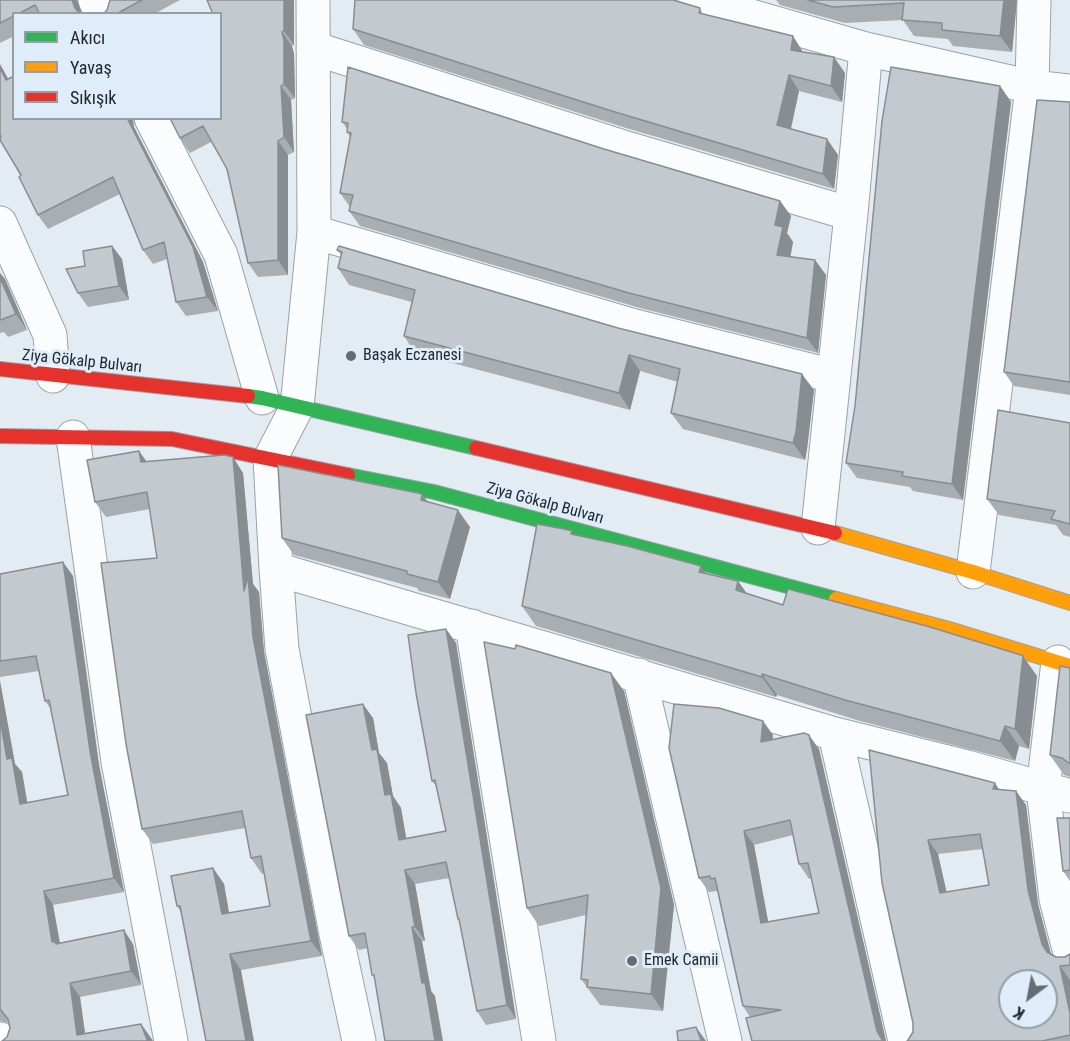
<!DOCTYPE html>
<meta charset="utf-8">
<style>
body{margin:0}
#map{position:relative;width:1070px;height:1041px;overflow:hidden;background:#e4ecf3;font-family:"Roboto Condensed",sans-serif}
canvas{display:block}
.legend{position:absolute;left:12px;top:12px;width:210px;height:108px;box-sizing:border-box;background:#deedf9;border:2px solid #939ea7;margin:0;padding:8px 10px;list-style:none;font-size:18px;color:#22282c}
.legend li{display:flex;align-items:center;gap:12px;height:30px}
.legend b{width:30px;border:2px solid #939ea7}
.north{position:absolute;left:998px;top:969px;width:60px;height:60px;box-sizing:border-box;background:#deedf9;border:2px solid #939ea7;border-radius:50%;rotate:212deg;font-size:16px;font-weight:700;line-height:24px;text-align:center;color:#22282c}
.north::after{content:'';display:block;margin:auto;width:21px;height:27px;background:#666d72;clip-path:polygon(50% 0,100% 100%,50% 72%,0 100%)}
</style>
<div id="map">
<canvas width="1070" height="1041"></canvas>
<ul class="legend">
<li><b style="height:8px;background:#30b455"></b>Akıcı</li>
<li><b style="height:8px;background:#ff9f0a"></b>Yavaş</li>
<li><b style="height:8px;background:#e5322d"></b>Sıkışık</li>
</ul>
<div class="north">K</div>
</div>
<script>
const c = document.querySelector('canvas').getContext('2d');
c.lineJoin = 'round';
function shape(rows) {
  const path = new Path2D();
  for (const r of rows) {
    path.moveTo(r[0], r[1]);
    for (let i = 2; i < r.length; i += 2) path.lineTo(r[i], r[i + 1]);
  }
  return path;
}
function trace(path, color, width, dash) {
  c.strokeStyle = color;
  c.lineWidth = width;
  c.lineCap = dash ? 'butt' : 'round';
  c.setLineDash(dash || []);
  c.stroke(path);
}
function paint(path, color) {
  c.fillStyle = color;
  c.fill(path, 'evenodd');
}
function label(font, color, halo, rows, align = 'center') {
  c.font = font + ' "Roboto Condensed",sans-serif';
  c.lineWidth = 6;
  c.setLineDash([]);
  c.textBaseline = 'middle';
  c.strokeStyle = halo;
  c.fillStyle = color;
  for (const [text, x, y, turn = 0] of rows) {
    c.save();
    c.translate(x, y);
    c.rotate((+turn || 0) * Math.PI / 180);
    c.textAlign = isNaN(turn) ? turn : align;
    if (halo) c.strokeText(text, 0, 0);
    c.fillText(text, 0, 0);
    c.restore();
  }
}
const street = shape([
 [95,0,102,14],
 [313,0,314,232,297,407,270,459,276,569,282,649,336,934,359,1041],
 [695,0,866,49,1032,87,1070,91],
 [313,48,620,146,851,214],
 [151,118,221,255,262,398],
 [0,223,50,335,53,376],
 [314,232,635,326,833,376],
 [73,437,118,762,171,1041],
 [818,528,851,214,866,49],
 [276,569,835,734,967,767,1070,796],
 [973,572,1032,87,1034,0],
 [472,626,539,1041],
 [1058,662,1043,789,1056,899,1070,953],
 [639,675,725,1041],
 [835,734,905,1041],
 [0,1039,1,1041]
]);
const fast = shape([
 [248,396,262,398,476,448],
 [348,475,434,492,836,599]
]);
const slow = shape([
 [835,533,973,572,1070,603],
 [836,599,949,629,1070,666]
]);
const jam = shape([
 [0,369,248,396],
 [0,436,172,439,348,475],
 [476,448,835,533]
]);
trace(street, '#9ba2a7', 35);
trace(fast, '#9ba2a7', 16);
trace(slow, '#9ba2a7', 16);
trace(jam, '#9ba2a7', 16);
trace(street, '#fbfcfd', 33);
trace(fast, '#30b455', 14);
trace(slow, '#ff9f0a', 14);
trace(jam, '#e5322d', 14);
paint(shape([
 [0,0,77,0,82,14,14,14,14,36,0,43],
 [110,0,180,0,154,14,103,14,107,10],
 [294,0,294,45,292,46,294,54,295,98,291,100,294,152,288,155,288,275,258,277,248,263,227,169,211,142,190,153,180,138,170,118,220,118,220,14],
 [776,0,1017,0,1012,52,953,46,948,39,914,36,903,20,845,23,780,5],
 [700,8,703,14,803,52,845,73,842,102,799,91,791,129,827,139,838,155,834,189,626,128,364,45,353,29],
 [1000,86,1011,102,963,500,913,491,910,487,857,478,846,463],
 [1070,102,1070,395,1014,386,1004,372],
 [14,118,134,127,203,262,218,311,186,316,176,302,167,259,153,264,143,250,120,194,48,229,38,215,21,175,1,136],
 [342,122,604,149,780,201,791,216,787,233,793,242,790,257,815,260,826,275,818,353,640,308,360,226,349,211,350,207,340,193,350,137,347,132,348,130],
 [112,246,122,259,129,300,88,307,78,293,85,266],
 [337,250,814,390,807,449,805,460,683,429,671,413,678,382,640,371,630,410,415,353,404,336,412,302,349,285,338,268,341,255],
 [0,273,5,279,27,330,8,337,4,332,0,333],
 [1070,423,1070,537,1063,535,1056,525,999,515,987,499],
 [147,462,243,473,253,584,259,592,264,652,322,956,241,970,182,914,177,906,213,868,224,884,229,913,270,906,264,873,262,874,251,858,245,828,153,844,142,829,157,558,150,509,106,517,95,502],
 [422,494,427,501,470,527,450,599,419,591,417,588,294,555,282,538],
 [574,535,707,574,738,581,747,594,783,605,1037,676,1029,749,1019,746,1015,761,860,721,777,695,776,697,536,626,522,606],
 [63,562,73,576,99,765,124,892,53,905,60,943,133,944,141,985,80,997,85,1033,141,1024,151,1038,7,1037,10,1028,9,1023,0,1021,0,681,15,764,22,772,27,803,68,795,51,709,45,701,39,671,0,677,0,574],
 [446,629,456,643,516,1019,486,1025,477,1011,460,923,458,919,449,878,415,884,425,941,422,941,431,991,435,996,375,979,372,975,368,948,359,950,349,936,373,718,379,753,387,763,393,796,401,808,406,838,446,831,436,786,432,781],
 [1070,668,1070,777,1064,775,1050,755],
 [624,691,674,905,663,1011,600,1005,581,979,586,915,539,926,527,908],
 [773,735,772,740,819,749,886,1041,752,1041,750,1017,743,1006,717,891,709,892,699,878],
 [793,835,799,864,809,879,812,878,819,913,768,922,754,845],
 [869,750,999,789,1016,791,1026,805,1038,904,1051,954,1056,957,1065,957,1070,954,1070,1041,907,1041,908,1040,913,1032,913,1023],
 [983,849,989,885,946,892,938,854],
 [1070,818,1070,881,1063,871]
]), '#a8aeb2');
paint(shape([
 [72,0,77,0,82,14,79,14,75,8],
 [284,0,294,0,294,45,284,31],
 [1004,0,1017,0,1012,52,1000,36],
 [282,32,292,46,294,54,295,98,284,84],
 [793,36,803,52,791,50],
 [834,57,845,73,842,102,831,86],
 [0,64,14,89,6,80,0,68],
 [789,75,799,91,788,141,777,125],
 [281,86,291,100,294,152,284,137],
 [1000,86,1011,102,963,500,952,484],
 [127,118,133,118,134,127,203,262,218,311,207,297],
 [827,139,838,155,834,189,823,174],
 [278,141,288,155,288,275,278,260],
 [780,201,791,216,787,233,793,242,788,270,777,255,775,225],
 [112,246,122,259,129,300,119,286],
 [815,260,826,275,818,353,807,338],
 [0,273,5,279,27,330,16,314,0,278],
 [629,355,640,371,630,410,619,393],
 [802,374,814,390,807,449,805,460,793,443],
 [139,451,150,466,141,462],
 [233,457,243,473,253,584,259,592,264,652,322,956,311,941,244,591],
 [422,494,434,511,421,500],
 [458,510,470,527,450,599,438,582],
 [63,562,73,576,99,765,124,892,114,878,90,751],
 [701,566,715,586,699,572],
 [738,581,752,601,736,590],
 [446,629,456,643,516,1019,507,1005],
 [1023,656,1037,676,1029,749,1015,729],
 [611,673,624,691,674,905,663,1011,651,994],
 [762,674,777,695,776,697,762,677],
 [0,681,15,764,22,772,30,818,20,804,7,759,0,719],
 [363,704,373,718,379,753,387,763,393,796,401,808,409,854,399,840,372,750],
 [763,721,773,735,771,756,761,742],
 [1005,726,1019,746,1015,761,1000,741],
 [809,735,819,749,886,1041,883,1041,877,1031],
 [995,783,1004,797,993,789],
 [1016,791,1026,805,1038,904,1052,958,1042,944,1028,890],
 [744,831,754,845,771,937,761,923],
 [928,840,938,854,950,907,940,893],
 [213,868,224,884,232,930,222,914],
 [405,870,415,884,425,941,415,927],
 [44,891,53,905,61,950,52,942],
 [412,927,422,941,431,991,435,996,443,1041,435,1041,422,983],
 [124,930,133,944,141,985,131,971],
 [230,954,241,970,254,1041,246,1041],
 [1060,966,1070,980,1070,1013],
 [70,983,80,997,86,1041,77,1035],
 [141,1024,151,1038,153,1041,148,1041],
 [696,1027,706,1041,702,1041]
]), '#888d91');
const building = shape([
 [0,0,72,0,75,8,80,14,40,14,35,5,18,14,14,14,14,16,0,23,0,0],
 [110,0,142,0,116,14,103,14,107,10,110,0],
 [207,0,284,0,284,31,282,32,284,40,284,84,281,86,284,137,278,141,278,260,248,263,227,169,203,126,180,138,170,118,220,118,220,14,213,14,207,0],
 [355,0,673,0,700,8,699,13,793,36,791,50,834,57,831,86,789,75,777,125,827,139,823,174,615,112,353,29,355,0],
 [808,0,1004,0,1000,36,942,30,942,23,902,20,904,3,833,7,808,0],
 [348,67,604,149,780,201,775,225,783,227,777,255,815,260,807,338,629,293,349,211,353,195,340,193,351,133,347,132,348,123,342,122,348,67],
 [891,67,1000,86,952,484,902,476,903,472,846,463,855,406,882,121,891,67],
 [0,68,6,80,14,76,14,118,127,118,193,247,207,297,176,302,164,242,143,250,113,177,38,215,19,177,21,175,0,140,1,136,0,135,0,68],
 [1037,100,1070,102,1070,382,1004,372,1037,100],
 [112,246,119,286,78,293,66,269,85,266,83,251,112,246],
 [339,246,618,328,802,374,796,432,793,443,671,413,680,369,629,355,619,393,404,336,415,290,338,268,342,252,337,250,339,246],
 [0,278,16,314,0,320,0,278],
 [998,410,1070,423,1070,524,1051,519,1055,511,987,499,998,410],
 [139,451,141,462,224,455,233,457,244,591,248,577,253,637,311,941,230,954,246,1041,206,1041,180,906,177,906,171,876,213,868,222,914,270,906,261,856,251,858,242,811,142,829,126,744,101,563,157,558,147,492,95,502,87,460,139,451],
 [278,465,418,493,422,494,421,500,458,510,438,582,407,574,407,571,282,538,278,465],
 [537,524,564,529,572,531,571,534,627,546,701,566,699,572,738,581,736,590,783,605,788,589,930,627,1021,655,1023,656,1015,729,1005,726,1000,741,845,700,762,674,762,677,522,606,537,524],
 [63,562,90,751,114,878,44,891,52,942,55,942,56,944,124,930,131,971,70,983,77,1035,141,1024,147,1040,149,1041,2,1041,7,1037,10,1028,8,1019,0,1009,0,719,7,759,12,758,20,804,68,795,49,700,45,701,36,656,0,661,0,574,63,562],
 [446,629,507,1005,477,1011,459,919,458,919,446,862,405,870,415,927,412,927,422,983,425,982,435,1041,385,1041,374,975,372,975,365,933,349,936,306,715,363,704,372,750,377,749,385,795,391,794,399,840,446,831,435,780,432,781,416,693,408,635,446,629],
 [484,642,515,649,516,645,611,673,661,888,651,994,587,987,588,980,581,979,588,895,527,908,484,642],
 [1060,666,1070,668,1070,764,1062,758,1050,755,1060,666],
 [674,704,719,708,763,721,761,742,804,733,809,735,877,1031,882,1040,884,1041,752,1041,746,1018,781,1010,743,1006,715,878,711,879,710,876,699,878,669,748,674,704],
 [790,820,799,864,808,863,819,913,761,923,744,831,790,820],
 [869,750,995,783,993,789,1016,791,1028,890,1042,944,1047,952,1056,957,1065,957,1070,954,1070,965,1060,966,1070,1013,1070,1035,1042,1041,907,1041,908,1040,913,1032,913,1023,882,883,869,750],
 [980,834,989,885,940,893,928,840,980,834],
 [1010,981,1046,981,1046,1017,1010,1017,1010,981],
 [1057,818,1070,818,1070,870,1063,871,1057,818],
 [696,1027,701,1040,703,1041,678,1041,677,1031,696,1027]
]);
paint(building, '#c3cacf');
trace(building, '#888d91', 1.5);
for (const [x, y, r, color] of [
 [351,356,6,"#666d72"],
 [632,961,6,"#666d72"]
]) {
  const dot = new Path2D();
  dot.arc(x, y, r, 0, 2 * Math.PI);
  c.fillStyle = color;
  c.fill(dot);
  trace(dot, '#deedf9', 2);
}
label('16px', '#22282c', '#deedf9', [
 ["Başak Eczanesi",363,356],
 ["Emek Camii",644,961]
], 'left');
label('16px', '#22282c', '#deedf9', [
 ["Ziya Gökalp Bulvarı",82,362,6],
 ["Ziya Gökalp Bulvarı",545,504,15]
]);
</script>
